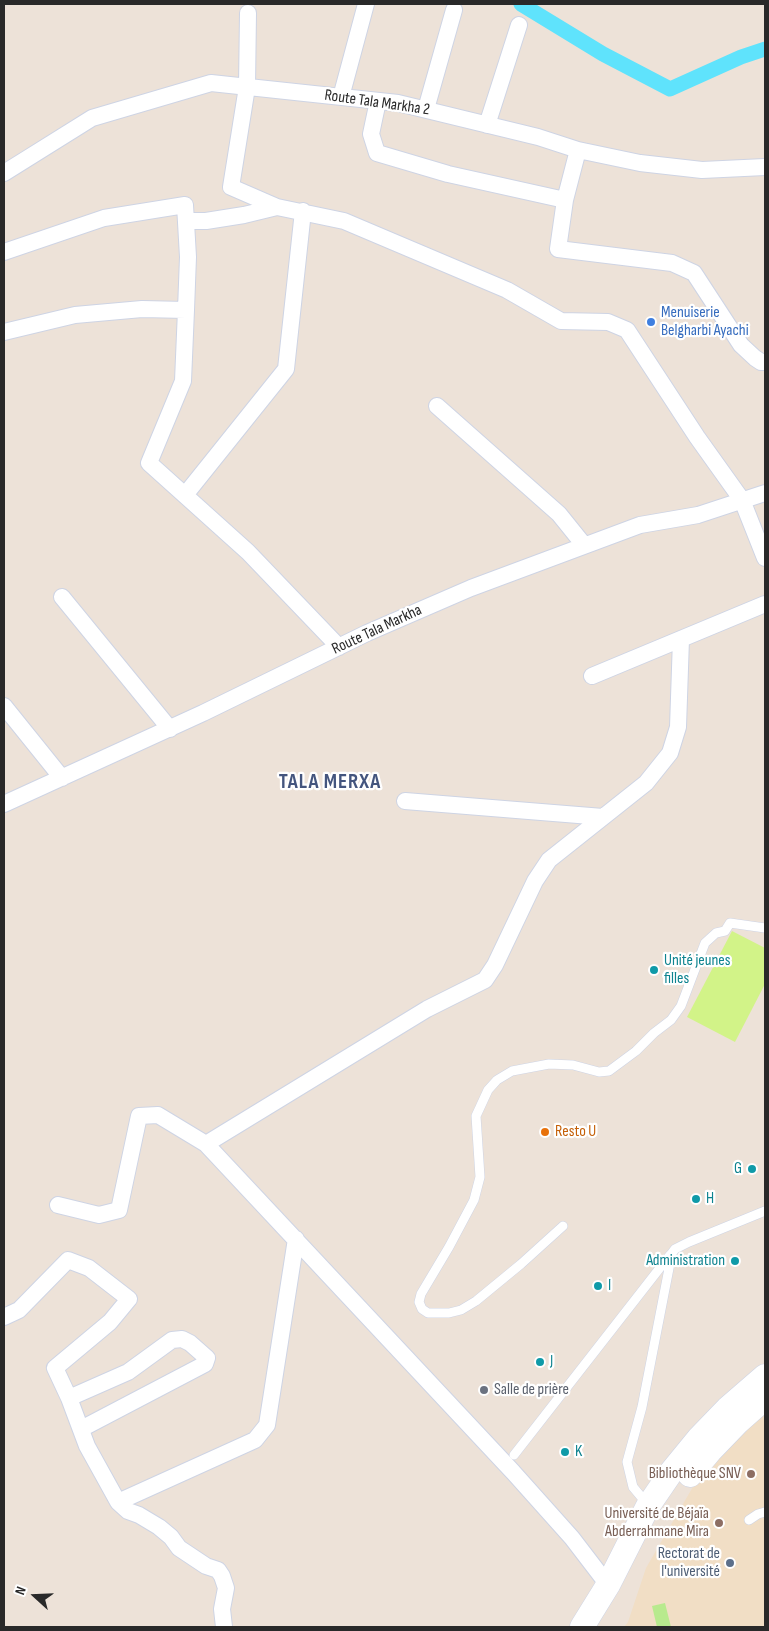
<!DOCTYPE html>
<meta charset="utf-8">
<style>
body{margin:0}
#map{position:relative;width:769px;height:1631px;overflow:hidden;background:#ede2d8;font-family:"Sofia Sans Condensed",sans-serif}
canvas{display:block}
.frame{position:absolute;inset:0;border:5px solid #292929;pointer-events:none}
.north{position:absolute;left:10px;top:1571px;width:50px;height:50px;-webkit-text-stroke:4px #fff;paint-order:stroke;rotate:290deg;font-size:14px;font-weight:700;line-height:20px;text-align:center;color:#292929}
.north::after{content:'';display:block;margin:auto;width:18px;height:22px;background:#292929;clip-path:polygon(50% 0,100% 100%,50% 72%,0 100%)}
</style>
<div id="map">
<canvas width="769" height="1631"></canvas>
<div class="frame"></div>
<div class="north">N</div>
</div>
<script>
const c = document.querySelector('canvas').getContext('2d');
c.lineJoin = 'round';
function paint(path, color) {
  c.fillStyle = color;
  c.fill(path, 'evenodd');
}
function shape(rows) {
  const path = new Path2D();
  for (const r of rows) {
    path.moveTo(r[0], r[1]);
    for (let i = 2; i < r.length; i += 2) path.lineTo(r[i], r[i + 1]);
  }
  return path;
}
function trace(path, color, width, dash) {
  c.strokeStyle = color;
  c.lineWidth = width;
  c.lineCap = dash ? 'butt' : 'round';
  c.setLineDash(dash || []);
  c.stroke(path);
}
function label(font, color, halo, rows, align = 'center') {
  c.font = font + ' "Sofia Sans Condensed",sans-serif';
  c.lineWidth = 4.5;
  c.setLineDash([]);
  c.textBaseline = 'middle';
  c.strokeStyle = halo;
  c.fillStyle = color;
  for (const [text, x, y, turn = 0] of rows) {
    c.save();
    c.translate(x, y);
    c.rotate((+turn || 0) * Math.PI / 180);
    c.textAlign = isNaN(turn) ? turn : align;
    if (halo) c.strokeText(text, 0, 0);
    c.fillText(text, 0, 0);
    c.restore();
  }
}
paint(shape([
 [765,1406,765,1627,624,1627,628,1622,646,1568,698,1478]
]), '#f1dec5');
paint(shape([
 [665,1603,671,1627,657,1627,652,1606]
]), '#b8ea8e');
paint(shape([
 [732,931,765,948,765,984,735,1042,687,1017]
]), '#d2f388');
trace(shape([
 [521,4,603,54,670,89,741,57,765,49]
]), '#5fe3fc', 15);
const lane = shape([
 [563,1226,521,1264,476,1301,461,1310,449,1313,428,1313,422,1309,419,1302,421,1294,449,1247,474,1200,480,1177,476,1116,488,1090,497,1080,512,1071,549,1064,573,1065,599,1072,609,1071,636,1051,654,1033,671,1020,681,1006,705,943,716,933,725,931,730,923,765,928],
 [514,1455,670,1255],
 [648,1505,633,1487,627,1462,642,1407,672,1253,675,1249,689,1242,765,1211],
 [749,1520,758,1514,765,1512]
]);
const street = shape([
 [248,13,247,87,231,187,277,207,344,221,507,290,561,321,608,322,627,330,697,437,742,500,765,558],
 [341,97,366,4],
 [378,101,371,134,377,153,448,174,565,200],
 [426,109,454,10],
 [487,125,519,25],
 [578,150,565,200,558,249,672,263,694,273,741,345,755,358,761,362,765,362],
 [4,173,92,118,211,83,398,103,538,137,578,150,640,163,702,170,765,167],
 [186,221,206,221,244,215,277,207],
 [4,252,104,218,185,205,188,257,186,310],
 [4,332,75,315,142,309,186,310,183,381,149,463,248,552,339,647],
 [437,406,559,514,584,545],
 [185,495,286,369,303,211],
 [62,597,170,729],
 [592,676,765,604],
 [4,706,62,778],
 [405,801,603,817],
 [4,804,203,713,367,633,471,588,640,525,698,515,765,493],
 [206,1144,427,1009,485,980,495,965,535,881,549,860,646,783,670,753,678,727,681,639],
 [58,1205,99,1215,119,1210,139,1116,158,1115,206,1144,513,1472,572,1538,608,1585],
 [4,1317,19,1310,68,1260,89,1268,129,1299,110,1322,55,1368,69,1398,128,1372,172,1340,182,1339,190,1343,207,1358,205,1364,81,1429],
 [69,1398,87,1446,118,1502,128,1511,139,1515,159,1527,171,1537,179,1548,206,1566,218,1570,222,1576,226,1588,222,1609,224,1627],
 [118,1502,255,1440,267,1425,296,1239]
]);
const secondary = shape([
 [690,1475,710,1451,738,1422,765,1398],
 [582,1627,608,1585,648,1506,672,1471,699,1438,728,1408,765,1376]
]);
trace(lane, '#ced4e4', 10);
trace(street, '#ced4e4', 18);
trace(secondary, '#ced4e4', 25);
trace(lane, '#fff', 9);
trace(street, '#fff', 16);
trace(secondary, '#fff', 24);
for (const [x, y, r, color] of [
 [651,322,5,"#3f7fe0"],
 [654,970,5,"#0f9aa8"],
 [545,1132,5,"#e8710a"],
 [752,1169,5,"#0f9aa8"],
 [696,1199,5,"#0f9aa8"],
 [735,1261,5,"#0f9aa8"],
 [598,1286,5,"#0f9aa8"],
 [540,1362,5,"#0f9aa8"],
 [484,1390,5,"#6b7280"],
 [565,1452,5,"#0f9aa8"],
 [751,1474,5,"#8d6e63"],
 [719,1523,5,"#8d6e63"],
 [730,1563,5,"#5c6f8a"]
]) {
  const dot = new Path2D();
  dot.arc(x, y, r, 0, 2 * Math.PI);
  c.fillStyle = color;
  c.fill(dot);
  trace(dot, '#fff', 2);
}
label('16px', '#292929', '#fff', [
 ["Route Tala Markha 2",377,103,8],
 ["Route Tala Markha",377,630,-25]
]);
label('16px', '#366cbe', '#fff', [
 ["Menuiserie",661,313],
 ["Belgharbi Ayachi",661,331]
], 'left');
label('16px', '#0d838f', '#fff', [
 ["Unité jeunes",664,961],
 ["filles",664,979],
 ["G",742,1169,"right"],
 ["H",706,1199],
 ["Administration",725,1261,"right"],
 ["I",608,1286],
 ["J",550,1362],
 ["K",575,1452]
], 'left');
label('16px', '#c56008', '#fff', [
 ["Resto U",555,1132]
], 'left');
label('16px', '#5b616d', '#fff', [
 ["Salle de prière",494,1390]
], 'left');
label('16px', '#785e54', '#fff', [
 ["Bibliothèque SNV",741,1474],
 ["Université de Béjaïa",709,1514],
 ["Abderrahmane Mira",709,1532]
], 'right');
label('16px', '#4e5e75', '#fff', [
 ["Rectorat de",720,1554],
 ["l'université",720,1572]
], 'right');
c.letterSpacing = '1px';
label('bold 21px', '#44557e', '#fff', [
 ["TALA MERXA",330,783]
]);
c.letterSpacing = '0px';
</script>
